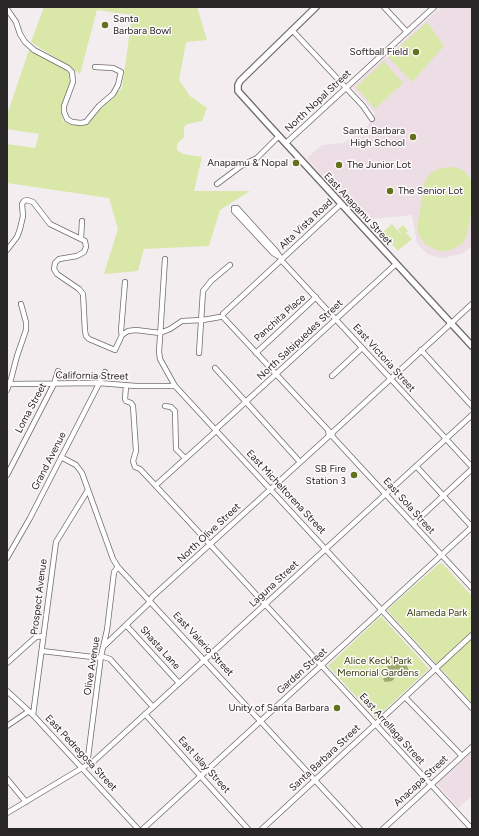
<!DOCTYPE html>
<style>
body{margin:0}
#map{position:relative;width:479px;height:836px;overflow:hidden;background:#f3edef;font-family:Figtree,sans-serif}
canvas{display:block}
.frame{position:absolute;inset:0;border:8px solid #292627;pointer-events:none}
</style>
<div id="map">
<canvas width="479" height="836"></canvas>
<div class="frame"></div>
</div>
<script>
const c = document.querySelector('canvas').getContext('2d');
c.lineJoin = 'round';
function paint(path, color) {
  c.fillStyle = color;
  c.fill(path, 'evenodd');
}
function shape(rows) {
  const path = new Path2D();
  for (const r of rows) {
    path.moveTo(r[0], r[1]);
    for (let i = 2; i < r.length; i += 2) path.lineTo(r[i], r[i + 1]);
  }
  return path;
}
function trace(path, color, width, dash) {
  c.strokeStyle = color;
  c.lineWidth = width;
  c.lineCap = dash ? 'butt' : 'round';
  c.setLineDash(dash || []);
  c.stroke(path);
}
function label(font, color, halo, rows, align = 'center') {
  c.font = font + ' Figtree,sans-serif';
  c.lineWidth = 3;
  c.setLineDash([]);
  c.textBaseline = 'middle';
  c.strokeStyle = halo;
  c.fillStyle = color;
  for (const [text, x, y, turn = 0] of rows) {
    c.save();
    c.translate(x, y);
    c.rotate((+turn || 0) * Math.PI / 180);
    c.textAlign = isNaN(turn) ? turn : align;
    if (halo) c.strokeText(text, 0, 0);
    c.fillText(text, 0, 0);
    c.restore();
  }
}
paint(shape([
 [441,7,472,7,472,247,461,254,443,258,429,255,417,244,412,215,361,220,307,158,322,145,343,143,364,131,375,113,352,87],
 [472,752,472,796,458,808,436,783]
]), '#eddee5');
paint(shape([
 [44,7,197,7,207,40,186,42,179,80,190,96,207,108,202,121,187,124,184,127,184,137,177,144,177,150,183,154,202,157,194,191,250,191,220,210,209,246,144,249,138,271,104,274,118,229,109,198,7,183,7,144,35,148,39,134,7,129,7,115,29,50,66,69,71,74,71,82,61,110,63,121,83,126,122,88,132,15,97,10,80,74,31,42],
 [427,22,444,46,412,82,388,57],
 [384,61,403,83,375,109,356,87],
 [456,167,464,171,472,181,472,209,467,235,463,243,453,249,445,251,436,250,425,244,418,234,417,227,425,181,431,173,441,168],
 [392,224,403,236,398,229,403,225,408,231,406,233,412,239,407,243,401,237,407,243,398,251,382,233],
 [440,563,443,564,472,596,472,703,387,610],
 [381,616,429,669,376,718,328,666]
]), '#d9e8a8');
paint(shape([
 [391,656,397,659,405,661,409,671,405,674,398,674,392,681,385,682,383,679,389,672,387,666,391,665,392,662,392,660,390,657]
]), '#9dab6c');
const minor = shape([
 [384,7,407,32],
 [7,9,16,22,20,34,25,42,34,50,68,68,72,72,73,82,64,106,64,112,67,119,72,122,81,123,86,122,99,106,113,94,118,85,121,72,113,68,95,67],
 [292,30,363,106,372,119],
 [286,143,434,7],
 [217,184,241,166,257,158,279,136],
 [81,239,82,221],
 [7,250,17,237,20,229,23,216,22,204,24,201,27,200,33,202,50,224,85,241,86,247,84,252,77,256,59,259,55,263,54,269,57,274,79,289,83,294,85,331,86,336,89,339,115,350,122,335,121,331,125,282],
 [278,256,273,253,234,211,234,208,237,208,276,251,280,257],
 [283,258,341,204],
 [165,259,159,352,160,359,175,386,472,708],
 [282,261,472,467],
 [223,314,280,261],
 [223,317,328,430,329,436,332,436,333,432,329,432],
 [122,335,128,331,136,330,160,333,170,329,182,321,203,320,220,317],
 [421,350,472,406],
 [199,353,203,291,211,281,230,265],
 [256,353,316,297],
 [215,368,246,402],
 [332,376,362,348],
 [10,384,99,383,136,386,175,386],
 [126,386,125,399,126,401,131,403,133,406,136,451,133,461,135,467,140,469,182,514,472,829],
 [7,390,11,379,17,356,26,330,26,322,21,304],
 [246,402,300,462],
 [165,406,171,407,175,411,176,449,185,458],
 [215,430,396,264],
 [333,432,472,304],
 [332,436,472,588],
 [61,457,76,465,82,473,113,559,118,567,360,829],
 [416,466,472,527],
 [7,475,54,384,58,371],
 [156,485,216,431],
 [413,524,472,469],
 [7,558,30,518,105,372],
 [126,625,179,683],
 [104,646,148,604,152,597,329,436],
 [42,651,101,658],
 [101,656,110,659,153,707],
 [7,663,36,637,43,636],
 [7,691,33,715,138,829],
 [405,697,462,756],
 [145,714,248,829],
 [33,715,56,542,88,490],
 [7,726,29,711],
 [87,765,94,761,472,415],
 [7,779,26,802],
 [7,813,87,765,101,656,107,630,114,572,118,567],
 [143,829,472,527],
 [262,829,472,635],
 [383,829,472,747]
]);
const major = shape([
 [316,7,240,81,238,85,238,91,266,122,472,346]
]);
trace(minor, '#706a6d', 6);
trace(major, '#706a6d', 8);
trace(minor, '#fff', 4.5);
trace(major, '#fff', 5.5);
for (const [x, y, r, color] of [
 [105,25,4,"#62711c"],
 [416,52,4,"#62711c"],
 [413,137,4,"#62711c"],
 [296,163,4,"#62711c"],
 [339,165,4,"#62711c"],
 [390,191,4,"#62711c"],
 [354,475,4,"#62711c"],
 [337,708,4,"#62711c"]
]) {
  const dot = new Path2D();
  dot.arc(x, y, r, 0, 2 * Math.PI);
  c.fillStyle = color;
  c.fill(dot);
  trace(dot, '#fffbfc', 1.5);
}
label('10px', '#292627', '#fffbfc', [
 ["Santa",113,19,"left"],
 ["Barbara Bowl",113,31,"left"],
 ["Softball Field",408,52],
 ["Santa Barbara",405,131],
 ["High School",405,143],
 ["Anapamu & Nopal",288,163],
 ["The Junior Lot",347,165,"left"],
 ["The Senior Lot",398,191,"left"],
 ["SB Fire",346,469],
 ["Station 3",346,481],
 ["Unity of Santa Barbara",329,708]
], 'right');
label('10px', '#292627', '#fffbfc', [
 ["North Nopal Street",318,101,-43],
 ["East Anapamu Street",358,209,47],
 ["Alta Vista Road",306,224,-43],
 ["Panchita Place",280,318,-42],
 ["North Salsipuedes Street",300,340,-43],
 ["East Victoria Street",384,358,48],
 ["California Street",92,376,1],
 ["Loma Street",31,408,-62],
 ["Grand Avenue",49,461,-63],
 ["East Micheltorena Street",286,492,47],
 ["East Sola Street",409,506,48],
 ["North Olive Street",209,533,-43],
 ["Laguna Street",274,584,-43],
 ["Prospect Avenue",39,597,-83],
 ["East Valerio Street",203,644,47],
 ["Shasta Lane",160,648,48],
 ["Olive Avenue",92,666,-81],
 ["Garden Street",302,671,-42],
 ["East Arrellaga Street",392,729,48],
 ["East Pedregosa Street",81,753,47],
 ["Santa Barbara Street",325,758,-43],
 ["East Islay Street",204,765,48],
 ["Anacapa Street",421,781,-43]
]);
label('10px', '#343c0c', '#fffbfc', [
 ["Alameda Park",437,613],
 ["Alice Keck Park",378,661],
 ["Memorial Gardens",378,673]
]);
</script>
